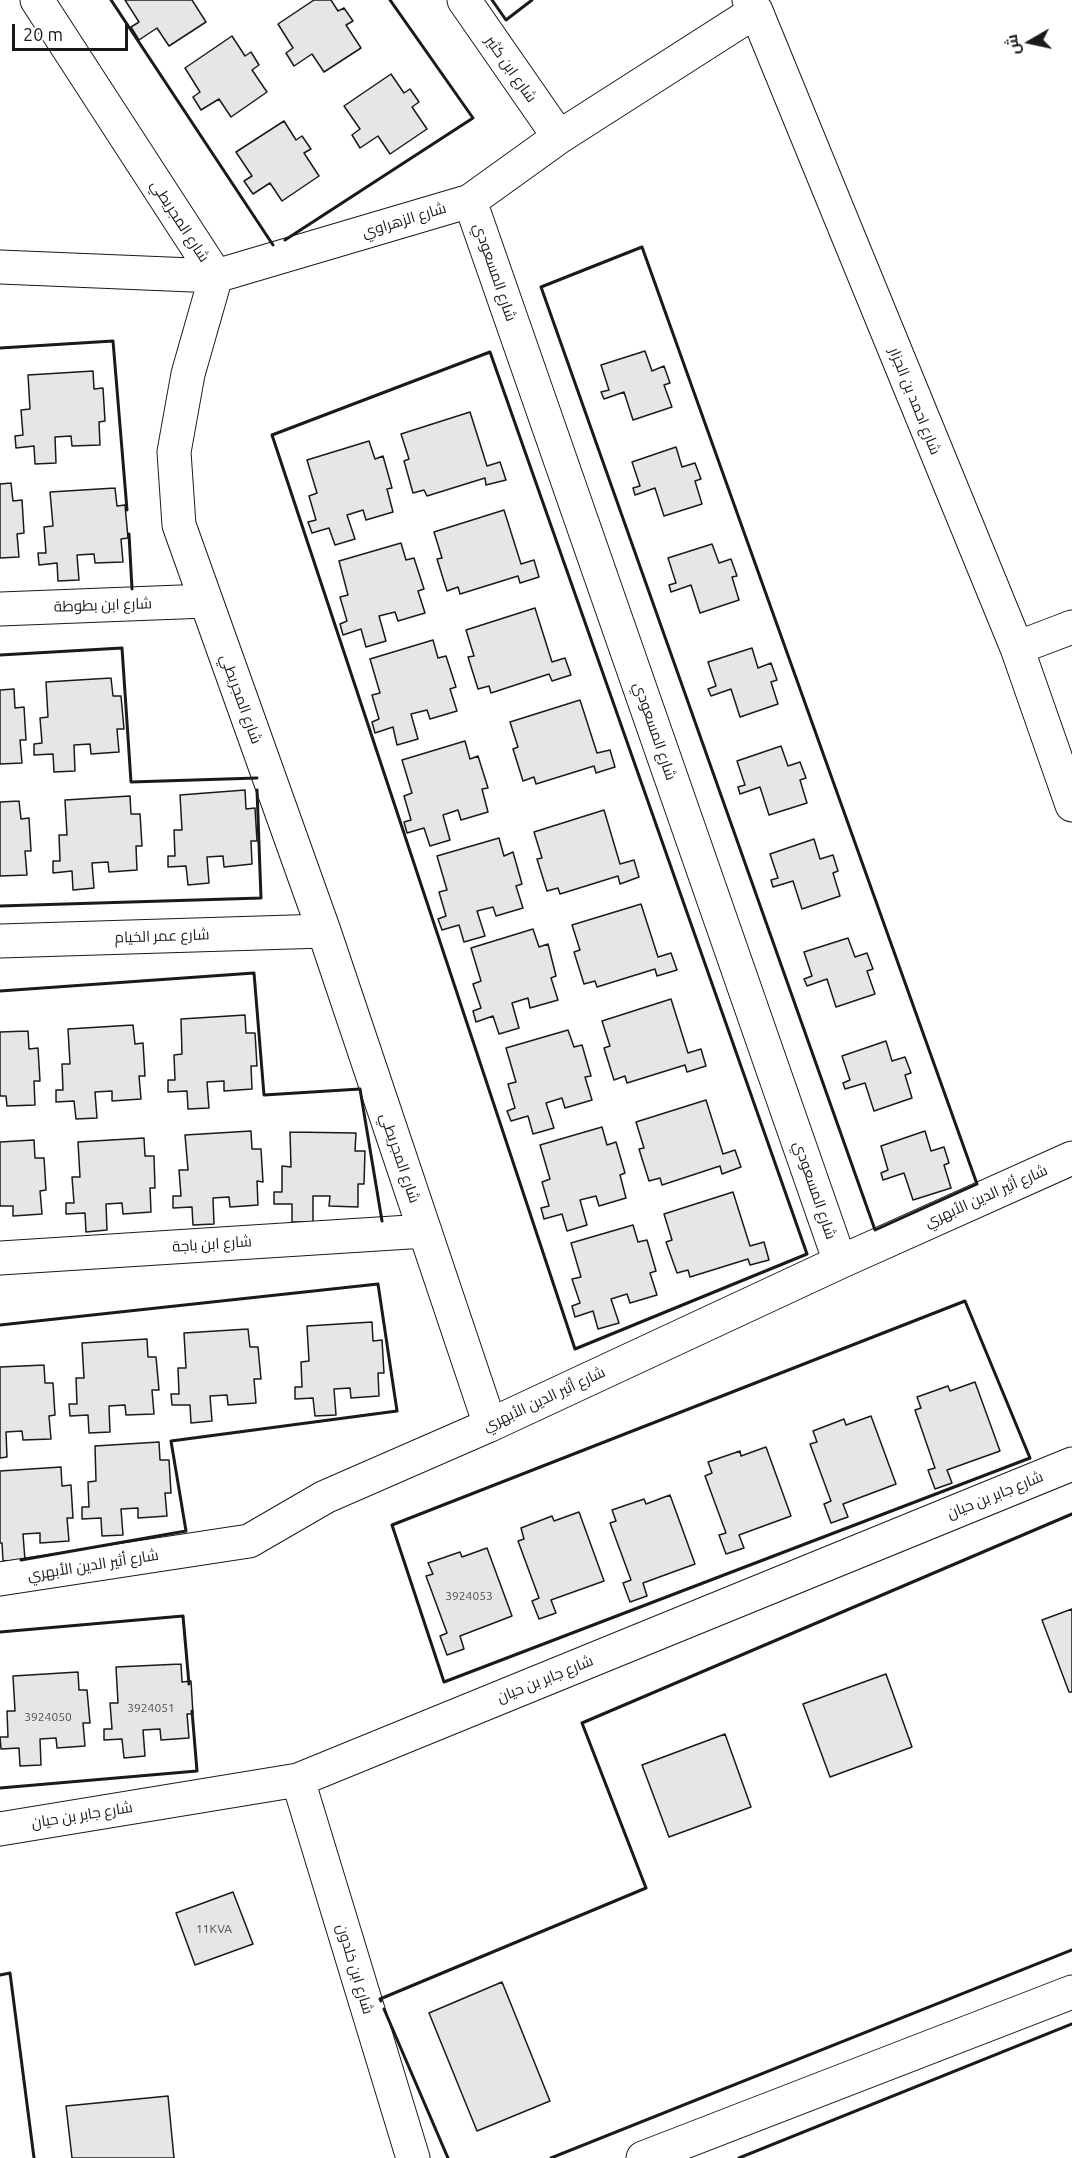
<!DOCTYPE html>
<meta charset="utf-8">
<style>
body{margin:0}
#map{position:relative;width:1072px;height:2158px;overflow:hidden;background:#fff;font-family:Ubuntu,Cairo,sans-serif}
canvas{display:block}
.north{position:absolute;left:1000px;top:12px;width:60px;height:60px;-webkit-text-stroke:4px #fff;paint-order:stroke;rotate:261deg;font-size:16px;font-weight:700;line-height:24px;text-align:center;color:#1a1a1a}
.north::after{content:'';display:block;margin:auto;width:21px;height:27px;background:#1a1a1a;clip-path:polygon(50% 0,100% 100%,50% 72%,0 100%)}
.scale{position:absolute;left:12px;top:24px;width:116px;height:27px;box-sizing:border-box;border:3px solid #1a1a1a;border-top:0;padding-left:8px;font-size:18px;line-height:21px;white-space:nowrap;color:#1a1a1a;-webkit-text-stroke:4px #fff;paint-order:stroke}
</style>
<div id="map">
<canvas width="1072" height="2158"></canvas>
<div class="north">ش</div>
<div class="scale">20 m</div>
</div>
<script>
const c = document.querySelector('canvas').getContext('2d');
c.lineJoin = 'round';
function paint(path, color) {
  c.fillStyle = color;
  c.fill(path, 'evenodd');
}
function shape(rows) {
  const path = new Path2D();
  for (const r of rows) {
    path.moveTo(r[0], r[1]);
    for (let i = 2; i < r.length; i += 2) path.lineTo(r[i], r[i + 1]);
  }
  return path;
}
function trace(path, color, width, dash) {
  c.strokeStyle = color;
  c.lineWidth = width;
  c.lineCap = dash ? 'butt' : 'round';
  c.setLineDash(dash || []);
  c.stroke(path);
}
function label(font, color, halo, rows, align = 'center') {
  c.font = font + ' Ubuntu,Cairo,sans-serif';
  c.lineWidth = 4.5;
  c.setLineDash([]);
  c.textBaseline = 'middle';
  c.strokeStyle = halo;
  c.fillStyle = color;
  for (const [text, x, y, turn = 0] of rows) {
    c.save();
    c.translate(x, y);
    c.rotate((+turn || 0) * Math.PI / 180);
    c.textAlign = isNaN(turn) ? turn : align;
    if (halo) c.strokeText(text, 0, 0);
    c.fillText(text, 0, 0);
    c.restore();
  }
}
const building = shape([
 [125,0,192,0,206,22,169,46,157,28,139,40,131,27,139,22,125,0],
 [314,0,331,0,338,11,344,8,353,21,346,25,361,48,324,72,312,54,294,66,286,53,293,48,278,24,314,0],
 [232,36,245,56,251,52,259,65,252,70,267,92,231,117,219,99,201,110,193,97,200,92,185,68,232,36],
 [391,74,404,93,410,89,419,102,412,107,427,129,390,154,378,136,360,148,352,135,360,129,344,106,391,74],
 [284,121,296,140,302,136,311,149,304,153,319,176,282,201,270,183,253,194,244,181,252,176,236,152,284,121],
 [645,351,652,371,664,366,670,383,664,385,672,407,633,420,624,392,604,399,601,392,609,390,601,365,645,351],
 [93,371,94,389,103,388,105,421,99,422,100,445,72,446,71,436,55,437,56,463,35,464,34,446,16,448,15,436,23,435,21,410,30,409,28,375,93,371],
 [470,412,487,466,500,462,506,480,486,485,485,478,427,496,424,490,413,493,404,461,409,459,401,434,470,412],
 [369,441,375,459,383,456,392,488,387,489,393,512,366,520,363,510,347,515,355,539,335,545,329,528,312,533,308,522,316,520,309,496,317,493,307,460,369,441],
 [676,447,682,467,695,463,701,479,695,481,702,504,664,516,655,488,635,495,633,488,640,486,632,462,676,447],
 [11,483,13,501,22,500,24,533,17,534,19,557,0,558,0,484,11,483],
 [115,488,117,506,125,505,128,538,121,539,123,562,95,563,94,554,77,555,79,580,58,581,57,563,39,565,38,553,46,553,44,527,53,526,50,492,115,488],
 [504,510,521,564,534,560,539,577,520,583,518,576,460,594,458,587,447,591,437,559,442,558,434,532,504,510],
 [401,543,406,560,414,558,424,589,418,591,425,613,398,621,395,612,379,616,386,641,366,647,361,629,343,635,340,624,347,621,340,597,348,595,339,561,401,543],
 [712,544,719,563,731,559,737,576,732,577,739,600,700,613,691,585,671,592,669,585,676,583,668,558,712,544],
 [535,608,552,662,565,658,571,675,552,681,549,674,491,693,489,686,478,689,468,657,474,656,466,630,535,608],
 [433,640,438,658,446,656,456,687,450,689,457,711,430,719,427,710,411,714,418,739,397,745,393,727,375,733,372,722,379,719,372,695,380,693,370,659,433,640],
 [752,648,758,668,771,663,777,680,771,682,778,704,740,717,731,689,711,696,708,689,716,686,708,662,752,648],
 [111,678,113,696,121,696,124,729,117,729,119,752,91,754,90,744,74,745,75,771,54,772,53,754,34,755,34,744,42,743,40,718,48,717,46,682,111,678],
 [14,689,15,708,24,707,26,740,20,740,22,763,0,764,0,690,14,689],
 [580,700,597,753,610,750,615,767,596,773,594,766,536,784,534,777,523,781,513,749,518,747,510,722,580,700],
 [465,741,470,759,478,756,488,788,482,789,488,812,461,820,458,810,443,815,450,840,430,846,424,828,407,833,404,822,411,820,404,796,412,793,402,760,465,741],
 [781,746,788,766,800,762,806,778,800,780,807,803,769,815,760,787,740,794,738,787,745,785,737,761,781,746],
 [245,790,246,809,255,808,257,841,251,841,252,864,224,867,223,856,207,857,209,883,188,885,186,866,168,867,168,856,175,856,174,830,182,830,180,795,245,790],
 [130,796,131,814,140,814,142,846,136,846,137,870,109,872,108,862,92,863,94,888,73,890,72,871,53,873,53,861,60,861,59,835,67,835,65,800,130,796],
 [19,801,21,819,29,818,31,851,25,851,27,875,0,876,0,802,19,801],
 [604,810,620,864,634,860,639,877,620,884,618,876,560,894,558,888,547,891,537,859,542,858,534,832,604,810],
 [499,838,504,856,513,852,522,884,516,886,523,908,496,916,493,907,477,911,485,936,464,942,459,925,442,930,438,919,446,916,439,892,447,890,437,856,499,838],
 [814,839,820,859,833,855,838,871,833,873,840,896,802,909,793,881,773,887,771,880,778,878,770,854,814,839],
 [641,904,658,957,671,953,677,970,657,976,655,969,597,987,595,981,584,984,574,952,580,950,572,925,641,904],
 [533,929,539,947,548,944,556,976,551,978,558,1000,530,1008,528,998,512,1003,519,1028,499,1034,493,1016,476,1022,473,1011,481,1008,473,984,481,981,471,948,533,929],
 [848,938,855,957,867,953,873,969,867,971,875,994,836,1007,827,979,807,986,804,979,812,976,804,952,848,938],
 [671,999,688,1053,701,1049,706,1066,687,1072,685,1065,627,1083,625,1076,614,1080,604,1048,610,1046,602,1021,671,999],
 [245,1015,246,1033,255,1033,257,1066,251,1066,252,1089,224,1091,224,1081,207,1082,209,1108,188,1109,187,1091,168,1092,168,1080,175,1080,174,1055,182,1054,181,1019,245,1015],
 [133,1025,135,1044,143,1043,145,1076,139,1076,141,1099,112,1101,112,1091,95,1092,97,1118,76,1119,74,1101,56,1102,56,1090,63,1090,62,1064,70,1064,68,1029,133,1025],
 [568,1030,574,1047,582,1045,591,1076,585,1077,592,1100,565,1108,562,1098,546,1103,554,1128,533,1134,528,1116,511,1121,507,1111,515,1108,508,1084,516,1082,506,1048,568,1030],
 [28,1031,29,1049,38,1048,40,1081,34,1081,35,1105,7,1106,6,1096,0,1096,0,1032,28,1031],
 [886,1041,892,1061,905,1057,911,1073,905,1075,912,1098,874,1111,865,1083,845,1089,843,1083,850,1080,842,1056,886,1041],
 [706,1100,723,1154,735,1150,741,1167,722,1174,720,1166,662,1185,660,1178,649,1181,639,1149,644,1148,636,1122,706,1100],
 [602,1127,607,1145,616,1142,625,1173,620,1175,626,1198,599,1206,596,1196,580,1200,587,1225,567,1231,562,1214,544,1219,541,1208,549,1206,542,1182,550,1179,540,1145,602,1127],
 [251,1131,252,1149,261,1149,263,1182,257,1181,258,1205,230,1207,229,1197,213,1198,214,1224,193,1225,192,1207,173,1208,173,1196,181,1196,179,1170,188,1170,185,1135,251,1131],
 [925,1131,931,1151,944,1147,949,1163,944,1165,951,1188,913,1200,904,1173,883,1180,881,1173,888,1170,881,1146,925,1131],
 [290,1132,356,1133,355,1151,365,1151,364,1184,358,1184,358,1207,329,1206,330,1196,313,1196,313,1222,292,1222,292,1204,274,1204,274,1192,282,1192,282,1166,291,1167,290,1132],
 [144,1138,145,1156,154,1156,155,1188,150,1188,151,1212,123,1214,122,1203,106,1204,107,1230,86,1232,85,1213,66,1214,66,1203,74,1203,72,1177,80,1177,78,1142,144,1138],
 [34,1140,35,1158,44,1158,46,1190,40,1191,42,1214,13,1216,13,1206,0,1206,0,1142,34,1140],
 [733,1192,750,1246,764,1242,769,1260,750,1265,748,1259,690,1277,688,1270,677,1273,666,1242,672,1240,664,1214,733,1192],
 [633,1225,638,1242,647,1240,656,1271,650,1273,657,1295,630,1303,627,1294,611,1299,619,1323,598,1329,593,1311,575,1317,572,1306,580,1303,572,1279,581,1277,571,1243,633,1225],
 [372,1322,373,1341,382,1340,384,1373,378,1373,379,1396,351,1398,350,1388,334,1389,336,1415,315,1416,313,1398,295,1399,295,1387,302,1387,301,1362,309,1361,307,1326,372,1322],
 [248,1329,250,1347,258,1347,261,1379,254,1379,256,1403,228,1405,227,1395,210,1396,212,1421,191,1423,190,1405,172,1405,171,1394,179,1394,178,1368,186,1368,184,1333,248,1329],
 [147,1339,148,1357,156,1357,159,1390,152,1390,154,1414,126,1415,125,1405,109,1406,110,1432,89,1433,88,1415,70,1416,69,1404,77,1404,76,1378,84,1378,82,1343,147,1339],
 [44,1365,45,1383,53,1383,55,1415,49,1416,51,1439,23,1440,22,1431,6,1432,7,1457,0,1458,0,1367,44,1365],
 [975,1382,1000,1451,947,1470,952,1483,935,1489,928,1470,935,1468,915,1410,921,1408,917,1397,948,1386,950,1391,975,1382],
 [871,1416,896,1484,843,1504,848,1517,831,1523,824,1504,831,1501,810,1444,817,1442,813,1431,844,1419,846,1425,871,1416],
 [159,1442,160,1460,169,1460,171,1493,165,1493,167,1516,138,1518,138,1508,121,1509,123,1535,102,1536,101,1518,82,1519,82,1507,89,1507,88,1482,96,1481,95,1446,159,1442],
 [766,1447,791,1516,739,1535,744,1548,726,1554,719,1535,726,1533,705,1476,712,1473,708,1462,740,1451,741,1456,766,1447],
 [61,1467,62,1486,71,1485,73,1518,67,1518,69,1541,40,1543,40,1533,23,1534,25,1560,3,1561,2,1543,0,1543,0,1471,61,1467],
 [670,1495,695,1564,643,1583,647,1596,630,1602,623,1583,631,1580,610,1523,616,1521,612,1510,644,1499,646,1504,670,1495],
 [579,1512,604,1581,551,1600,556,1613,539,1619,532,1601,539,1598,518,1541,524,1539,521,1528,552,1516,554,1521,579,1512],
 [487,1548,512,1616,460,1636,464,1649,447,1655,440,1636,447,1633,426,1576,433,1574,428,1563,460,1552,462,1557,487,1548],
 [1072,1609,1072,1692,1069,1692,1042,1620,1072,1609],
 [181,1664,182,1682,191,1681,193,1714,187,1714,189,1738,161,1740,160,1729,143,1730,145,1756,124,1758,122,1739,104,1740,104,1729,112,1729,110,1703,118,1703,116,1667,181,1664],
 [78,1672,79,1690,87,1690,90,1723,83,1723,85,1746,57,1748,56,1738,40,1739,41,1765,20,1766,19,1748,1,1749,0,1737,8,1737,7,1711,15,1711,13,1676,78,1672],
 [886,1674,912,1747,830,1777,803,1704,886,1674],
 [725,1734,751,1807,669,1837,642,1765,725,1734],
 [233,1892,253,1944,195,1965,176,1913,233,1892],
 [502,1982,550,2101,477,2131,429,2013,502,1982],
 [168,2096,174,2158,72,2158,66,2106,168,2096]
]);
paint(building, '#e6e6e6');
trace(building, '#1a1a1a', 1.5);
const minor = shape([
 [37,0,216,276,188,374,174,452,179,525,324,931,490,1425],
 [464,0,559,137],
 [749,0,756,11,1017,648,1072,805],
 [470,201,840,1262],
 [0,267,216,276,470,201,559,137,756,11],
 [0,609,206,601],
 [1017,648,1072,627],
 [0,941,324,931],
 [0,1258,425,1231],
 [0,1579,249,1541,325,1497,490,1425,840,1262,1072,1158],
 [298,1780,413,2158],
 [0,1829,298,1780,1072,1464],
 [643,2158,1072,1992]
]);
trace(minor, '#1a1a1a', 35);
trace(minor, '#fff', 33);
trace(shape([
 [111,0,273,245],
 [492,0,506,20,532,0],
 [285,240,473,118,390,0],
 [642,247,977,1184,875,1230,541,287,642,247],
 [0,348,113,341,127,510],
 [490,352,807,1254,575,1349,272,435,490,352],
 [129,534,132,589],
 [0,655,122,648,131,782,257,778],
 [0,906,261,898,257,790],
 [0,991,254,973,264,1095,360,1089,382,1221],
 [965,1301,1030,1458,444,1682,392,1525,965,1301],
 [0,1325,378,1284,397,1411,171,1441,186,1531,21,1560],
 [0,1632,183,1616,189,1684],
 [0,1788,197,1771,192,1711],
 [0,1975,10,1973,34,2158],
 [381,2001,380,1999,646,1888,582,1723,1072,1514],
 [384,2009,448,2158],
 [551,2158,1072,1950],
 [739,2158,1072,2024]
]), '#1a1a1a', 3);
label('12px', '#4d4d4d', null, [
 ["3924053",469,1596],
 ["3924051",151,1708],
 ["3924050",48,1717],
 ["11KVA",214,1929]
]);
label('15px', '#1a1a1a', '#fff', [
 ["شارع ابن كثير",511,69,55],
 ["شارع الزهراوي",404,220,-17],
 ["شارع المجريطي",180,221,57],
 ["شارع المسعودي",495,272,71],
 ["شارع احمد بن الجزار",915,401,68],
 ["شارع ابن بطوطة",103,605,-2],
 ["شارع المجريطي",241,699,70],
 ["شارع المسعودي",655,731,71],
 ["شارع عمر الخيام",162,936,-2],
 ["شارع المجريطي",400,1158,71],
 ["شارع المسعودي",815,1190,71],
 ["شارع أثير الدين الأبهري",986,1196,-24],
 ["شارع ابن باجة",212,1244,-4],
 ["شارع أثير الدين الأبهري",544,1399,-25],
 ["شارع جابر بن حيان",995,1495,-22],
 ["شارع أثير الدين الأبهري",93,1565,-9],
 ["شارع جابر بن حيان",545,1679,-22],
 ["شارع جابر بن حيان",82,1815,-9],
 ["شارع ابن خلدون",355,1969,73]
]);
</script>
